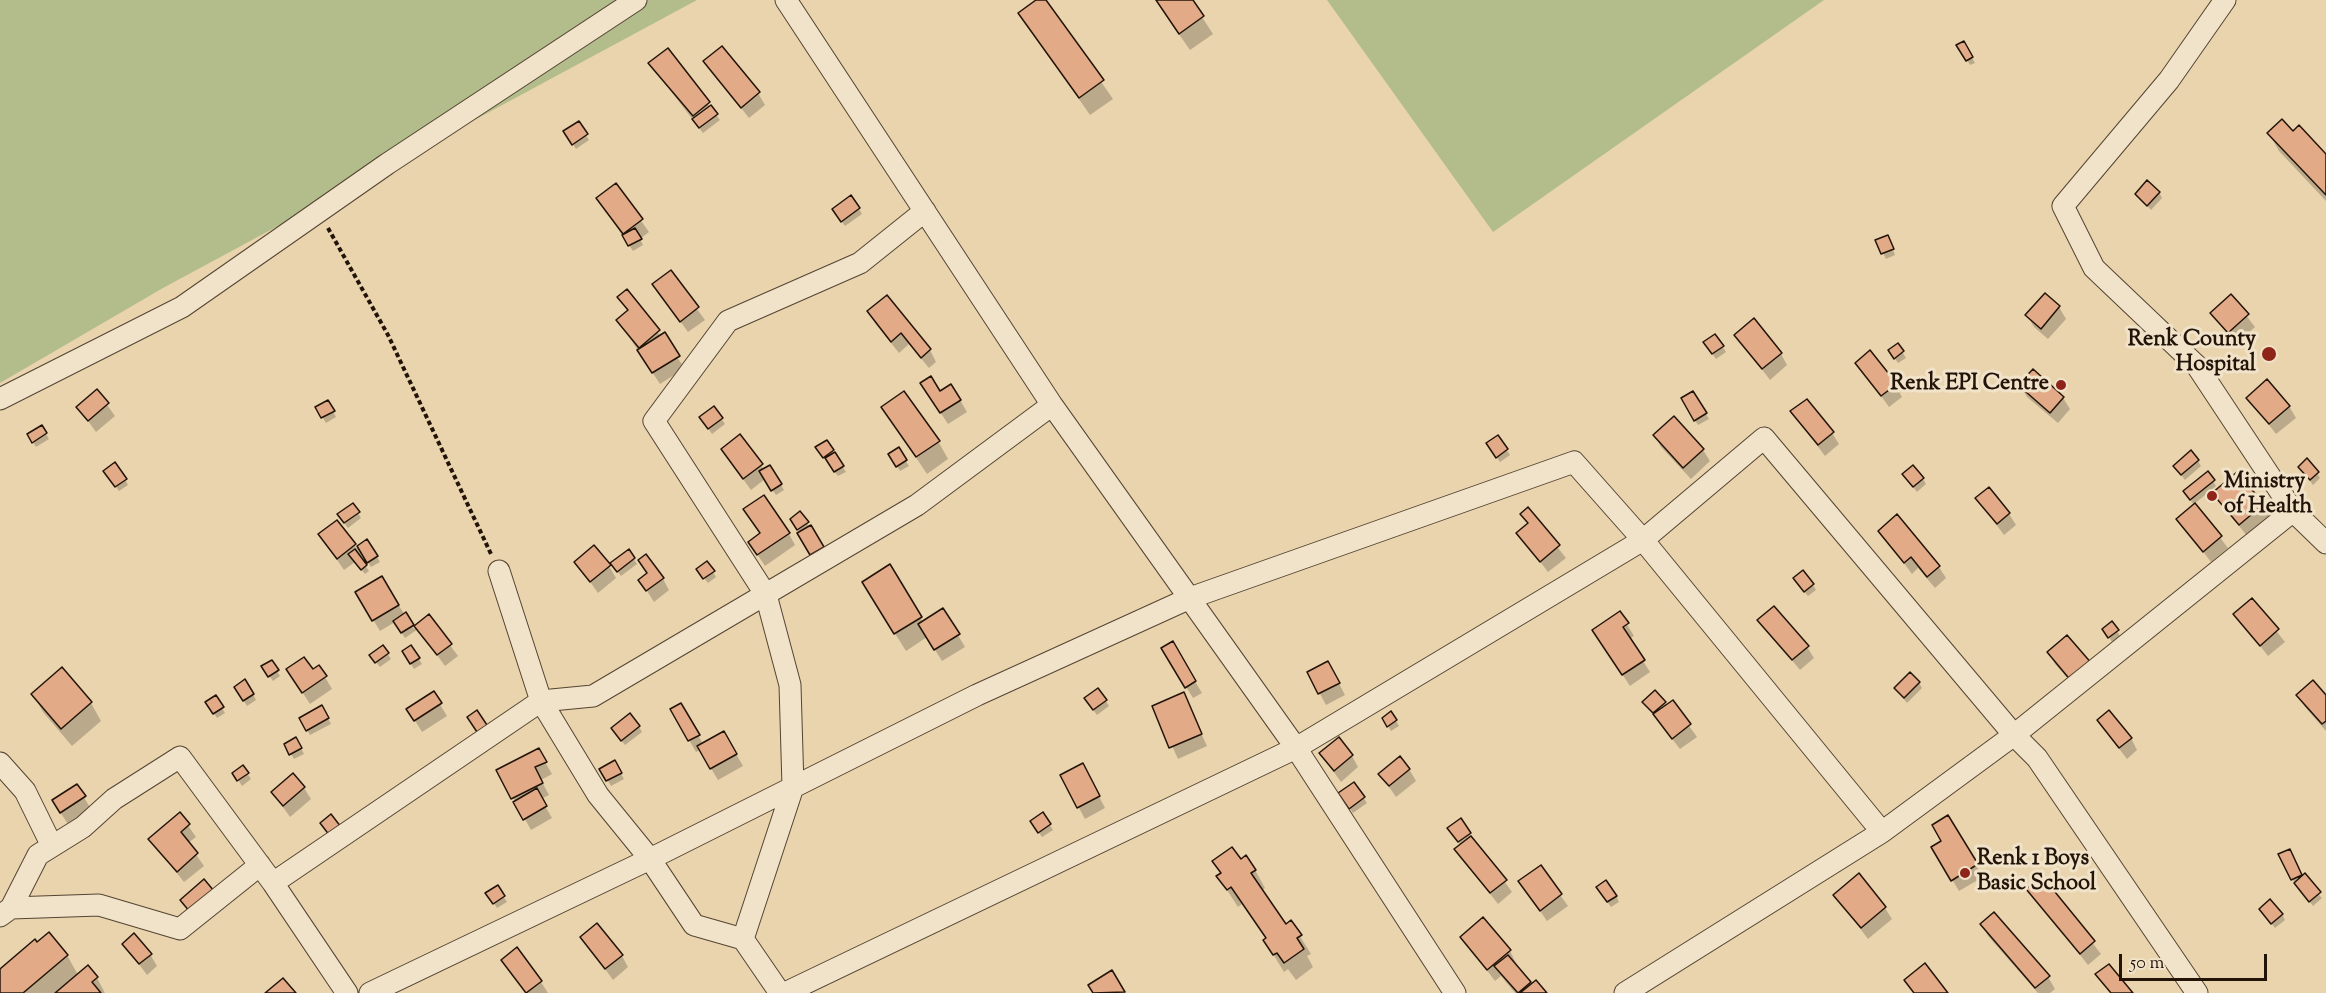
<!DOCTYPE html>
<style>
body{margin:0}
#map{position:relative;width:2326px;height:993px;overflow:hidden;background:#e9d4ad;font-family:"Sorts Mill Goudy",serif}
canvas{display:block}
.scale{position:absolute;left:2119px;top:954px;width:148px;height:27px;box-sizing:border-box;border:3px solid #231409;border-top:0;padding-left:8px;font-size:18px;line-height:21px;white-space:nowrap;color:#231409;-webkit-text-stroke:4px #f1e3ca;paint-order:stroke}
</style>
<div id="map">
<canvas width="2326" height="993"></canvas>
<div class="scale">50 m</div>
</div>
<script>
const c = document.querySelector('canvas').getContext('2d');
c.lineJoin = 'round';
function paint(path, color) {
  c.fillStyle = color;
  c.fill(path, 'evenodd');
}
function shape(rows) {
  const path = new Path2D();
  for (const r of rows) {
    path.moveTo(r[0], r[1]);
    for (let i = 2; i < r.length; i += 2) path.lineTo(r[i], r[i + 1]);
  }
  return path;
}
function trace(path, color, width, dash) {
  c.strokeStyle = color;
  c.lineWidth = width;
  c.lineCap = dash ? 'butt' : 'round';
  c.setLineDash(dash || []);
  c.stroke(path);
}
function label(font, color, halo, rows, align = 'center') {
  c.font = font + ' "Sorts Mill Goudy",serif';
  c.lineWidth = 6;
  c.setLineDash([]);
  c.textBaseline = 'middle';
  c.strokeStyle = halo;
  c.fillStyle = color;
  for (const [text, x, y, turn = 0] of rows) {
    c.save();
    c.translate(x, y);
    c.rotate((+turn || 0) * Math.PI / 180);
    c.textAlign = isNaN(turn) ? turn : align;
    if (halo) c.strokeText(text, 0, 0);
    c.fillText(text, 0, 0);
    c.restore();
  }
}
paint(shape([
 [0,0,697,0,163,288,0,383],
 [1327,0,1824,0,1493,232]
]), '#b3bd8c');
paint(shape([
 [1039,0,1044,0,1113,99,1090,115,1020,14],
 [1155,0,1191,0,1213,34,1190,50],
 [1964,43,1975,63,1970,65,1959,46],
 [667,50,720,120,703,133,650,64],
 [705,62,758,93,765,105,749,118],
 [578,123,589,140,576,149,565,132],
 [2269,133,2293,133,2326,156,2326,201,2279,151],
 [616,185,649,232,640,239,643,245,633,251,605,210],
 [2159,192,2162,198,2151,210,2137,194],
 [859,209,862,214,845,226,837,215],
 [1877,241,1890,242,1895,255,1886,259],
 [670,272,705,320,688,332,654,285],
 [626,291,685,368,660,384,618,320,628,312,619,298],
 [2045,295,2059,307,2066,319,2048,339,2034,327,2027,315],
 [2231,296,2255,327,2236,344,2212,313],
 [887,297,930,350,936,362,929,368,909,344,899,353,875,323,869,312],
 [1736,335,1781,354,1787,365,1770,380],
 [1898,345,1906,358,1898,363,1890,351],
 [1723,347,1726,352,1716,359,1708,348],
 [1857,363,1895,385,1902,397,1889,407],
 [2020,385,2063,398,2070,409,2058,423,2027,397],
 [97,391,115,416,96,432,78,407],
 [940,393,960,400,967,412,948,424,929,395],
 [1693,393,1709,419,1698,425,1683,399],
 [2248,398,2289,406,2296,418,2276,434],
 [328,402,336,417,326,423,317,408],
 [714,408,725,424,712,434,704,422],
 [883,408,938,441,948,459,927,474],
 [1792,412,1832,433,1839,444,1825,456],
 [42,427,49,439,36,447,29,435],
 [1655,436,1703,450,1710,461,1691,479,1661,447],
 [1498,437,1510,455,1500,462,1491,449],
 [826,442,846,472,838,476,820,453],
 [898,450,909,466,900,471,890,455],
 [730,461,761,465,764,470,770,467,784,490,776,495,765,479,751,490],
 [2198,461,2201,466,2185,480,2174,466],
 [2300,467,2317,473,2320,478,2313,485],
 [2237,474,2270,517,2247,536,2214,494],
 [108,476,125,479,128,485,119,491],
 [1907,479,1923,479,1926,484,1917,492],
 [2213,481,2216,486,2194,504,2228,548,2211,562,2178,519,2194,505,2188,497],
 [1977,498,2009,514,2016,525,2004,535],
 [1528,510,1566,558,1548,572,1518,533,1528,524,1522,514],
 [358,513,361,518,348,528,342,520],
 [337,522,356,548,367,541,380,562,371,567,364,555,360,558,369,571,365,574,355,562,344,570,320,535],
 [807,523,826,553,814,560,795,524],
 [1880,531,1939,567,1946,578,1935,588,1918,568,1912,574],
 [761,534,789,534,795,545,765,566,757,554],
 [628,551,637,564,621,576,615,568],
 [576,562,609,566,616,578,598,593],
 [889,566,923,622,943,610,965,647,942,661,927,637,906,651,874,600],
 [713,572,716,577,708,583,701,574],
 [381,578,414,629,429,617,458,656,445,666,418,629,405,638,395,622,380,631,357,593],
 [663,579,669,590,654,602,640,580],
 [1798,584,1813,585,1816,590,1808,596],
 [2252,600,2285,642,2268,656,2235,614],
 [1620,613,1634,636,1629,639,1650,672,1630,686,1601,642],
 [1759,620,1807,647,1814,658,1800,670],
 [2117,631,2120,636,2112,642,2107,634],
 [1172,643,1202,693,1193,698,1163,649],
 [383,647,391,659,380,667,374,660],
 [411,647,422,664,414,669,404,652],
 [2049,652,2080,692,2055,664],
 [271,662,280,676,273,681,263,667],
 [319,667,332,689,310,704,295,681],
 [62,669,91,703,101,721,72,746,43,712,33,694],
 [1309,673,1334,674,1345,695,1326,705],
 [1919,683,1922,688,1907,703,1895,688],
 [1098,690,1109,706,1097,715,1089,704],
 [239,693,253,694,256,700,247,706],
 [433,693,447,716,422,732,408,709],
 [1183,694,1207,746,1178,759,1154,706],
 [2298,695,2326,697,2326,731,2305,707],
 [215,697,225,713,217,718,207,702],
 [1664,702,1667,706,1672,702,1697,737,1680,749,1647,707],
 [681,705,703,744,724,733,743,766,718,780,700,750,696,752,672,710],
 [322,707,331,724,310,735,301,718],
 [1391,713,1399,726,1391,731,1383,718],
 [2098,721,2131,738,2137,750,2127,759],
 [639,727,642,732,625,745,616,734],
 [296,739,304,754,294,759,286,745],
 [538,750,552,774,541,780,549,795,541,799,552,818,531,830,498,771],
 [1321,754,1352,756,1358,767,1341,782],
 [614,762,624,779,611,786,602,770],
 [243,767,251,779,242,786,234,773],
 [1409,769,1416,781,1396,797,1380,774],
 [1062,776,1089,777,1105,808,1085,819],
 [1354,784,1367,803,1353,813,1343,799],
 [77,786,91,809,68,824,60,812],
 [304,788,311,799,290,817,273,793],
 [180,814,196,837,188,843,204,866,184,882,150,839],
 [1043,814,1053,830,1042,837,1035,827],
 [1947,817,1983,877,1959,891,1933,847,1943,841],
 [1460,820,1512,892,1498,904,1456,850,1461,846,1452,834],
 [2292,856,2302,878,2322,898,2313,906,2292,879],
 [1240,861,1255,870,1265,888,1261,891,1286,926,1291,922,1311,954,1307,956,1313,967,1296,980,1288,969,1284,972,1265,941,1267,939,1242,904,1238,907,1218,876],
 [1540,867,1568,906,1547,921,1520,882],
 [2042,878,2101,954,2088,965,2028,889],
 [497,887,507,902,497,908,487,893],
 [1601,893,1616,896,1619,902,1611,907],
 [1835,895,1885,908,1892,919,1868,939],
 [2264,914,2282,914,2285,920,2275,928],
 [1483,919,1510,951,1516,963,1514,965,1531,986,1545,993,1515,993,1501,976,1495,981,1462,937],
 [1982,924,2048,977,2055,989,2050,993,2038,993,1988,936],
 [582,937,622,956,628,967,613,980],
 [124,944,150,954,157,966,147,975],
 [67,955,78,975,97,978,105,993,0,993,0,971],
 [503,960,541,982,548,993,525,993]
]), '#0003');
const building = shape([
 [1036,0,1046,0,1104,80,1079,98,1018,13,1036,0],
 [1156,0,1193,0,1204,16,1179,34,1156,0],
 [1964,41,1973,57,1966,61,1956,45,1964,41],
 [722,46,760,92,741,108,703,61,722,46],
 [668,48,710,102,693,116,648,63,668,48],
 [711,105,718,114,699,128,692,119,711,105],
 [2282,119,2293,131,2299,125,2326,154,2326,195,2267,133,2282,119],
 [579,121,588,134,572,145,563,131,579,121],
 [2147,180,2160,192,2147,206,2135,194,2147,180],
 [616,183,643,219,623,234,596,198,616,183],
 [851,195,860,208,841,222,832,209,851,195],
 [635,228,642,239,628,246,622,235,635,228],
 [1888,235,1894,249,1881,254,1875,240,1888,235],
 [671,270,699,307,680,322,652,284,671,270],
 [627,289,660,330,639,348,616,320,628,310,617,297,627,289],
 [2045,293,2060,306,2041,329,2025,315,2045,293],
 [2231,294,2249,314,2228,333,2210,313,2231,294],
 [887,295,931,349,921,358,901,333,891,342,867,311,887,295],
 [1754,318,1782,353,1762,369,1734,335,1754,318],
 [665,332,680,356,652,373,637,350,665,332],
 [1715,334,1724,346,1712,354,1703,342,1715,334],
 [1898,343,1904,351,1894,359,1888,350,1898,343],
 [1870,350,1897,384,1881,396,1855,363,1870,350],
 [2033,369,2064,397,2050,413,2018,385,2033,369],
 [931,376,940,391,951,384,961,400,940,413,920,383,931,376],
 [2267,379,2290,406,2269,424,2246,398,2267,379],
 [97,389,109,403,88,421,76,407,97,389],
 [904,391,940,441,916,457,881,407,904,391],
 [1693,391,1707,413,1694,421,1681,398,1693,391],
 [1807,399,1834,432,1818,445,1790,411,1807,399],
 [328,400,335,411,321,418,315,407,328,400],
 [714,406,723,418,708,429,699,417,714,406],
 [1674,416,1704,449,1683,468,1653,435,1674,416],
 [42,425,47,433,32,443,27,434,42,425],
 [740,434,763,464,743,479,721,449,740,434],
 [1498,435,1508,449,1496,458,1486,443,1498,435],
 [827,440,834,450,823,458,815,447,827,440],
 [899,447,907,460,896,467,888,454,899,447],
 [2191,450,2199,460,2181,475,2173,466,2191,450],
 [835,452,844,466,834,472,825,458,835,452],
 [2307,458,2319,472,2310,480,2298,467,2307,458],
 [115,462,127,479,115,487,103,471,115,462],
 [770,465,782,484,771,491,759,471,770,465],
 [1913,465,1924,478,1913,487,1902,474,1913,465],
 [2208,471,2215,480,2190,500,2183,491,2208,471],
 [2237,472,2264,504,2239,525,2212,493,2237,472],
 [1989,487,2010,513,1997,524,1975,498,1989,487],
 [764,495,790,533,757,555,748,542,760,533,743,509,764,495],
 [353,503,360,512,344,523,337,514,353,503],
 [2195,503,2222,536,2203,552,2176,519,2195,503],
 [1528,507,1560,545,1540,562,1516,533,1528,523,1520,514,1528,507],
 [800,511,809,522,797,530,790,519,800,511],
 [1897,514,1940,566,1927,577,1911,557,1904,563,1878,531,1897,514],
 [337,520,356,544,337,559,318,534,337,520],
 [811,525,824,547,810,555,797,533,811,525],
 [367,539,378,556,367,563,357,546,367,539],
 [594,545,611,565,590,582,574,562,594,545],
 [355,549,367,565,361,570,348,554,355,549],
 [629,549,635,558,617,572,610,563,629,549],
 [646,554,664,578,646,591,638,580,647,573,638,560,646,554],
 [707,561,715,571,703,579,696,569,707,561],
 [890,564,922,617,894,634,862,582,890,564],
 [1803,570,1814,584,1804,592,1793,578,1803,570],
 [382,576,399,605,372,621,355,592,382,576],
 [2252,598,2279,629,2260,646,2233,614,2252,598],
 [1774,606,1809,646,1792,660,1757,620,1774,606],
 [943,608,960,634,934,650,918,624,943,608],
 [1620,611,1629,623,1623,627,1645,660,1622,675,1592,630,1620,611],
 [406,612,414,625,401,633,393,621,406,612],
 [429,614,452,644,437,655,414,626,429,614],
 [2112,621,2119,630,2108,638,2102,629,2112,621],
 [2067,635,2093,665,2072,682,2047,652,2067,635],
 [1173,641,1196,681,1185,688,1161,648,1173,641],
 [383,645,389,653,375,663,369,655,383,645],
 [411,645,420,658,410,664,402,651,411,645],
 [304,657,313,669,319,665,327,676,302,693,286,669,304,657],
 [272,660,279,670,268,677,261,666,272,660],
 [1328,661,1340,683,1318,694,1307,672,1328,661],
 [62,667,92,702,61,729,31,694,62,667],
 [1910,672,1920,682,1904,698,1894,688,1910,672],
 [245,679,254,694,243,701,234,687,245,679],
 [2313,680,2326,695,2326,721,2322,724,2296,695,2313,680],
 [1098,688,1107,700,1093,710,1084,698,1098,688],
 [1655,690,1666,702,1653,713,1642,702,1655,690],
 [434,691,442,703,414,721,406,709,434,691],
 [1184,692,1202,734,1169,748,1152,706,1184,692],
 [216,695,224,707,213,714,205,702,216,695],
 [1673,700,1691,724,1672,739,1653,714,1673,700],
 [681,703,700,735,688,741,670,709,681,703],
 [322,705,329,718,306,731,299,718,322,705],
 [477,710,489,728,479,735,467,717,477,710],
 [2109,710,2132,738,2119,748,2097,720,2109,710],
 [1391,711,1397,720,1387,727,1382,718,1391,711],
 [630,713,640,726,621,741,611,728,630,713],
 [724,731,737,754,710,769,697,746,724,731],
 [296,737,302,748,289,755,284,744,296,737],
 [1339,737,1353,755,1334,771,1319,753,1339,737],
 [539,748,547,762,535,767,543,783,511,799,496,770,539,748],
 [1400,756,1410,769,1389,786,1378,774,1400,756],
 [615,760,622,773,606,781,599,769,615,760],
 [1083,763,1100,796,1077,808,1060,775,1083,763],
 [243,765,249,773,237,781,232,773,243,765],
 [293,773,305,787,283,806,271,792,293,773],
 [1354,782,1365,797,1349,809,1338,793,1354,782],
 [77,784,86,796,60,813,52,800,77,784],
 [537,788,547,806,523,820,513,802,537,788],
 [180,812,190,824,181,832,198,853,177,872,148,839,180,812],
 [1043,812,1051,824,1038,833,1030,821,1043,812],
 [331,814,341,827,330,836,320,823,331,814],
 [1948,815,1978,864,1951,881,1931,847,1941,841,1932,825,1948,815],
 [1461,818,1471,833,1458,842,1447,828,1461,818],
 [1471,836,1507,880,1490,893,1454,849,1471,836],
 [1232,847,1241,859,1246,855,1256,870,1251,873,1286,924,1291,920,1302,935,1297,938,1304,949,1284,963,1277,953,1273,955,1263,940,1266,938,1231,887,1227,890,1216,876,1221,873,1212,861,1232,847],
 [2290,849,2302,875,2291,880,2278,854,2290,849],
 [1541,865,1562,894,1540,911,1518,881,1541,865],
 [1859,873,1886,907,1861,928,1833,895,1859,873],
 [2305,873,2321,892,2309,902,2294,883,2305,873],
 [2042,876,2095,941,2080,954,2026,889,2042,876],
 [204,879,214,891,190,912,180,900,204,879],
 [1606,880,1617,896,1607,902,1596,887,1606,880],
 [498,885,505,896,493,904,485,893,498,885],
 [2270,899,2283,914,2271,924,2259,909,2270,899],
 [1994,912,2050,976,2035,988,1980,924,1994,912],
 [1483,917,1511,950,1487,970,1460,937,1483,917],
 [597,923,623,955,605,969,580,937,597,923],
 [49,932,68,955,23,993,0,993,0,969,35,939,37,942,49,932],
 [134,933,152,954,139,964,122,944,134,933],
 [517,947,542,981,526,993,501,960,517,947],
 [1508,955,1531,982,1518,993,1494,966,1508,955],
 [1925,963,1948,993,1914,993,1904,980,1925,963],
 [2109,964,2133,993,2111,993,2095,974,2109,964],
 [88,965,98,977,92,982,101,993,55,993,88,965],
 [1112,970,1125,992,1093,993,1088,985,1112,970],
 [283,978,296,993,265,993,283,978],
 [1536,980,1547,993,1520,993,1536,980]
]);
paint(building, '#e2aa86');
trace(building, '#231409', 1.5);
const minor = shape([
 [786,0,1052,405,1296,748,1455,993],
 [2225,0,2169,80,2063,206,2094,268,2197,366,2293,511,2326,543],
 [0,399,182,307,387,164,636,0],
 [499,571,541,701,598,795,650,859,694,925,743,939],
 [0,763,25,791,52,846],
 [273,883,541,701,593,696,917,505,1052,405],
 [11,908,99,905,180,929,260,865],
 [0,916,11,908,38,855,83,827,114,799,180,757,273,883,347,993],
 [370,993,650,859,977,695,1190,598,1574,462,1643,540,1882,832],
 [780,993,743,939,793,787,790,685,766,595,654,421,728,321,860,263,925,211],
 [785,993,1296,748,1643,540,1764,438,2014,735,2293,511],
 [1625,993,1882,832,2014,735,2037,758,2197,993]
]);
trace(minor, '#544432', 23);
trace(shape([
 [328,228,388,335,491,554]
]), '#231409', 4, [4.5, 3]);
trace(minor, '#f1e3ca', 21);
for (const [x, y, r, color] of [
 [2269,354,8,"#8f2418"],
 [2061,385,6,"#8f2418"],
 [2212,496,6,"#8f2418"],
 [1965,873,6,"#8f2418"]
]) {
  const dot = new Path2D();
  dot.arc(x, y, r, 0, 2 * Math.PI);
  c.fillStyle = color;
  c.fill(dot);
  trace(dot, '#f1e3ca', 2);
}
label('bold 22px', '#231409', '#f1e3ca', [
 ["Renk County",2256,341],
 ["Hospital",2256,366],
 ["Renk EPI Centre",2049,385],
 ["Ministry",2224,483,"left"],
 ["of Health",2224,508,"left"],
 ["Renk 1 Boys",1977,860,"left"],
 ["Basic School",1977,885,"left"]
], 'right');
</script>
